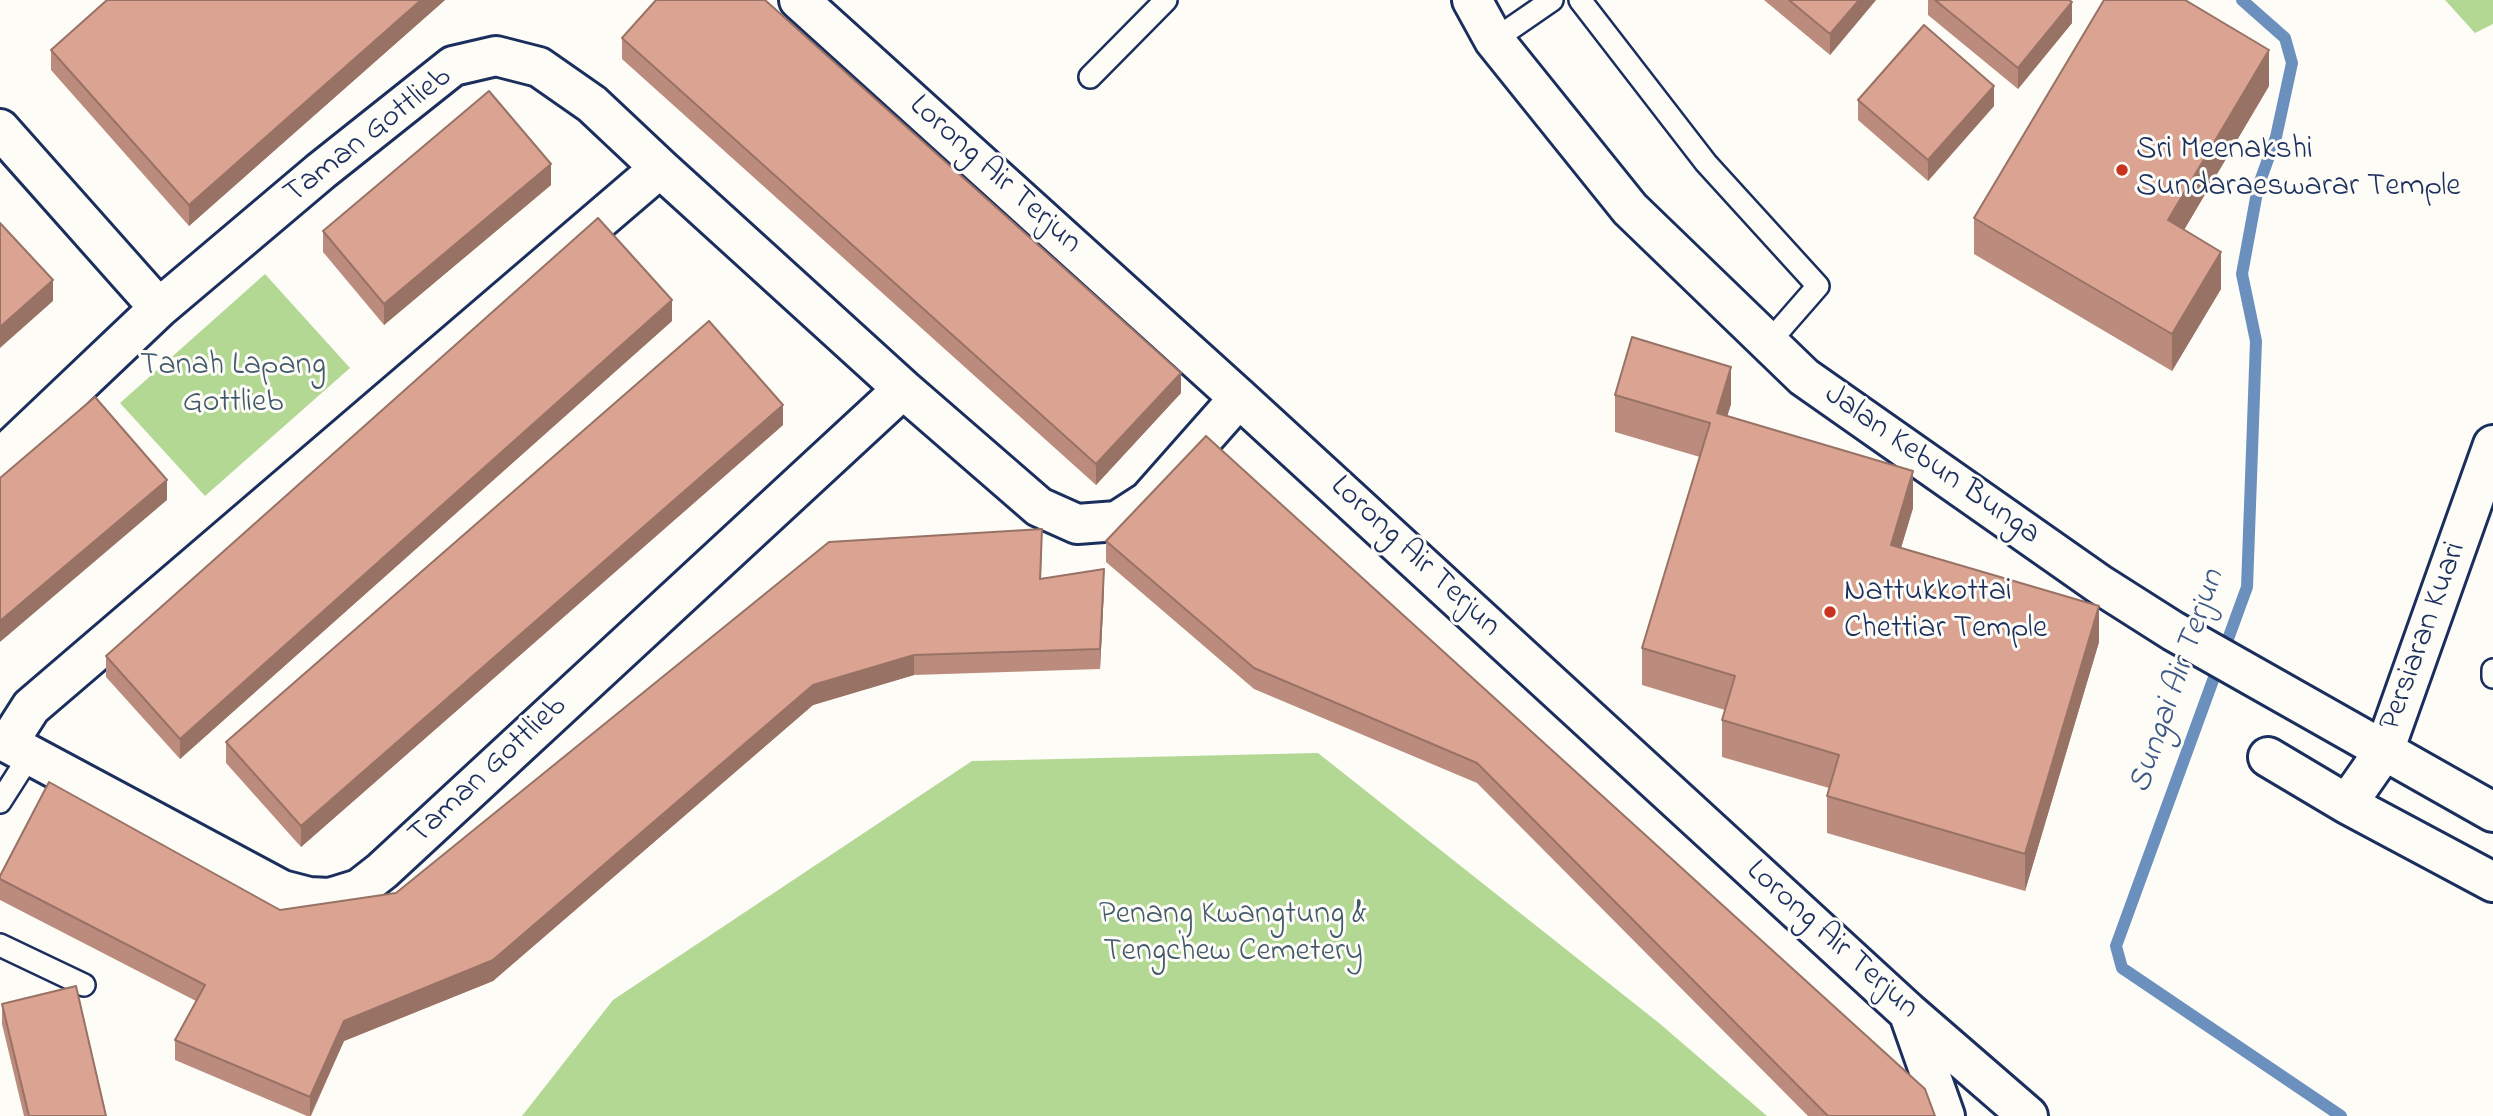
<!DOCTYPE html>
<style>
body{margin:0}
canvas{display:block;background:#fdfcf7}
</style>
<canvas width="2493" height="1116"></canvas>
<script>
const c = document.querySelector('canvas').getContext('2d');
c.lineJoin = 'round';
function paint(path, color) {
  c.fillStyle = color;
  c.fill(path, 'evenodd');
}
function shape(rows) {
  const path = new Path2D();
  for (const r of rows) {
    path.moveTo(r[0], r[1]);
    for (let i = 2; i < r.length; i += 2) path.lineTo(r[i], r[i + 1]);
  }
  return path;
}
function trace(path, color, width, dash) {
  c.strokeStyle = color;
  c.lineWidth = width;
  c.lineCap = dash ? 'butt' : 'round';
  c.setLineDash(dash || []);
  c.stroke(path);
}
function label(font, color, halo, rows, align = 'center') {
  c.font = font + ' "Indie Flower",sans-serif';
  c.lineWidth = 6;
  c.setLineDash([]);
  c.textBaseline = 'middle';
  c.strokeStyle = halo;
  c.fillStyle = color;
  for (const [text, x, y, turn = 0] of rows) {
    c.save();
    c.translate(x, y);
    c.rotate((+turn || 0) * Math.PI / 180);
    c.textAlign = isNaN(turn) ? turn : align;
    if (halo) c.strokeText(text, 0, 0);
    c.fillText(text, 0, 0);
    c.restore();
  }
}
paint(shape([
 [2445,0,2493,0,2493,24,2475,33],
 [265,274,350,368,205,496,120,403],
 [1318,753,1659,1023,1767,1116,522,1116,613,1000,972,761]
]), '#b3d893');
trace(shape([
 [2242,0,2285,38,2292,63,2276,137,2258,187,2242,274,2256,341,2247,587,2116,946,2122,968,2341,1116]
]), '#6c90be', 12);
const service = shape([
 [1580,0,1706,163,1818,286,1770,341],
 [1494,40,1552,0],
 [1090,77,1166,0],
 [2493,670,2493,677],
 [0,802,30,755],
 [0,945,84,985]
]);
const minor = shape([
 [799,0,1239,398,1908,1012,2028,1116],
 [0,129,159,308],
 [0,459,159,308,321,171,453,66,496,56,539,67,592,104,660,168,903,389,1039,507,1077,524,1117,521,1148,501,1239,398],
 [0,739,282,890,309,897,330,898,359,889,382,871,903,389],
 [8,743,31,707,660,168],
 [2268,757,2347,804,2493,882],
 [2347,804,2384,751,2493,445],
 [1909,1014,1945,1116]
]);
const tertiary = shape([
 [1472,0,1494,40,1630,209,1804,377,2099,584,2173,631,2493,812]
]);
trace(service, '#1b2f5e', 26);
trace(minor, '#1b2f5e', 44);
trace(tertiary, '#1b2f5e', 44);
trace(service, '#fdfcf7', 21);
trace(minor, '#fdfcf7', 38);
trace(tertiary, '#fdfcf7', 38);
paint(shape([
 [107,0,445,0,189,226,51,70,51,50],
 [1764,0,1876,0,1830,55],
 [1928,0,2069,0,2072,23,2018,89,1928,15],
 [622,38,1181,393,1096,485,622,59],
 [2269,86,2184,230,2221,289,2172,371,1974,254,1974,218],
 [1858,100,1994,106,1928,181,1858,120],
 [551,185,384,325,323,252,323,231],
 [672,321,180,759,106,677,106,656],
 [1615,395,1731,404,1727,416,1913,508,1901,548,2099,642,2025,891,1827,833,1827,796,1829,788,1722,757,1722,720,1725,710,1642,685,1642,648,1700,457,1615,432],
 [783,425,301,847,226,763,226,742],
 [1206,436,1935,1116,1808,1116,1477,783,1254,689,1106,562,1106,541],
 [1042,550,1041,579,1104,589,1100,669,914,675,813,705,493,981,344,1041,311,1116,307,1116,175,1060,175,1040,196,1001,0,900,0,876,280,910,396,893],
 [2,1004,106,1116,24,1116,2,1024]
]), '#bb8c7e');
paint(shape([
 [421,0,445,0,189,226,189,205],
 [1859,0,1876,0,1830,55,1830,34],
 [2072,2,2072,23,2018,89,2018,68],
 [2269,50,2269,86,2168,257,2168,220],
 [1994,86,1994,106,1928,181,1928,160],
 [551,164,551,185,384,325,384,304],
 [2221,252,2221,289,2172,371,2172,334],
 [53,280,53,301,0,348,0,327],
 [672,300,672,321,180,759,180,739],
 [1731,367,1731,404,1717,450,1717,413],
 [1181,373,1181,393,1096,485,1096,464],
 [783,405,783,425,301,847,301,826],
 [1913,471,1913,508,1891,581,1891,545],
 [167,480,167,500,0,642,0,621],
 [1104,569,1104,589,1100,669,1100,649],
 [2099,606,2099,642,2025,891,2025,854],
 [914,655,914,675,813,705,493,981,344,1041,310,1116,310,1097,344,1021,813,685]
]), '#997266');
const building = shape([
 [107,0,421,0,189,205,51,50,107,0],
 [656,0,765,0,1181,373,1096,464,622,38,656,0],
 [1789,0,1859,0,1830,34,1789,0],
 [1935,0,2069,0,2072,2,2018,68,1935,0],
 [2104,0,2185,0,2269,50,2168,220,2221,252,2172,334,1974,218,2104,0],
 [1924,25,1994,86,1928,160,1858,100,1924,25],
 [489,91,551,164,384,304,323,231,489,91],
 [598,218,672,300,180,739,106,656,598,218],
 [0,223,53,280,0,327,0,223],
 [709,321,783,405,301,826,226,742,709,321],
 [1632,337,1731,367,1717,413,1913,471,1891,545,2099,606,2025,854,1827,796,1839,755,1722,720,1735,676,1642,648,1710,423,1615,395,1632,337],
 [95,397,167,480,0,621,0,478,95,397],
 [1206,436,1925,1089,1935,1116,1828,1116,1477,763,1254,668,1106,541,1206,436],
 [1042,529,1040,579,1104,569,1100,649,914,655,813,685,493,960,344,1021,310,1097,175,1040,205,985,0,879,0,876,49,782,280,910,396,893,829,542,1042,529],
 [76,986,106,1116,29,1116,2,1004,76,986]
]);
paint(building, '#daa392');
trace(building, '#997266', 2);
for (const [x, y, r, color] of [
 [2122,170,7,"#c8321e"],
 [1830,612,7,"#c8321e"]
]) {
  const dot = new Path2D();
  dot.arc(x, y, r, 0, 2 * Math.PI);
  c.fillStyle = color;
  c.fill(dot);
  trace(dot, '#fdfcf7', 2.5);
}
label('32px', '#1b2f5e', '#fdfcf7', [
 ["Taman Gottlieb",369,137,-38],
 ["Lorong Air Terjun",994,176,42],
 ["Jalan Kebun Bunga",1931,466,35],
 ["Lorong Air Terjun",1414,558,43],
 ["Persiaran Kuari",2425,637,-70],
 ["Taman Gottlieb",489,772,-43],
 ["Lorong Air Terjun",1831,941,42]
]);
label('32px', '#1b2f5e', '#fdfcf7', [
 ["Sri Meenakshi",2136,152],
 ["Sundaraeswarar Temple",2136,189],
 ["Nattukkottai",1844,594],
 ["Chettiar Temple",1844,631]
], 'left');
label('32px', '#41596b', '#fdfcf7', [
 ["Tanah Lapang",233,368],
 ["Gottlieb",233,405],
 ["Penang Kwangtung &",1233,917],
 ["Tengchew Cemetery",1233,954]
]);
label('italic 33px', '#3d5886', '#fdfcf7', [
 ["Sungai Air Terjun",2179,682,-71]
]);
</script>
